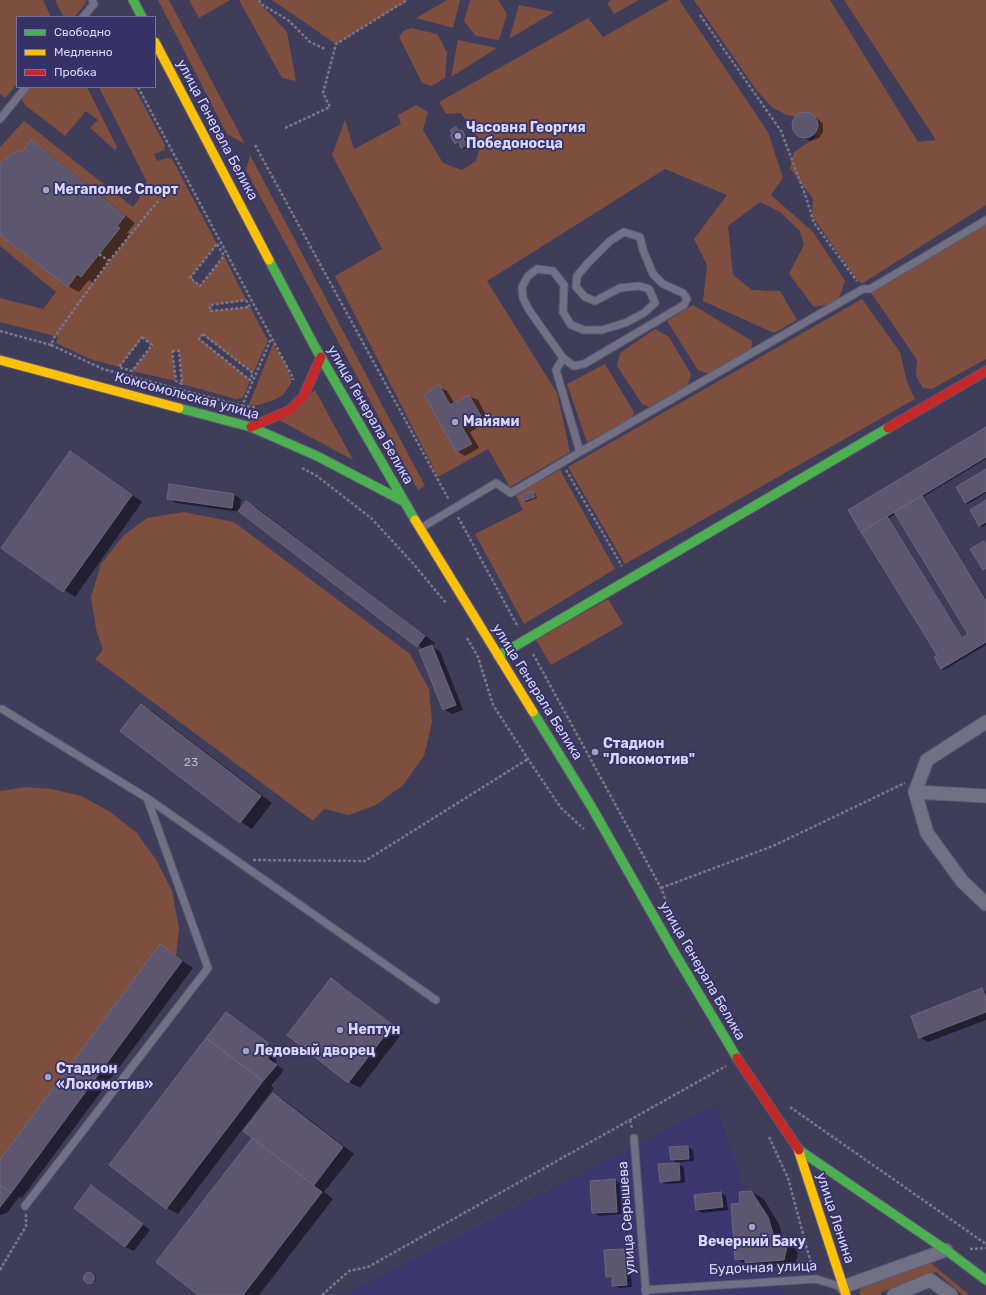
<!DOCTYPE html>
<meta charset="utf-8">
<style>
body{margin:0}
#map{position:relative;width:986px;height:1295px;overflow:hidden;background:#403d5a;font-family:Rubik,sans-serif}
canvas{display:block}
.legend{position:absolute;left:16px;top:16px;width:140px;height:72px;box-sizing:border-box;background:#363166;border:1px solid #7674a1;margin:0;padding:5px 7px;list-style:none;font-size:12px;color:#d7d8f9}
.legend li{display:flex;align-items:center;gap:8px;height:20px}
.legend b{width:20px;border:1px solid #7674a1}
</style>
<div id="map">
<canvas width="986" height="1295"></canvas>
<ul class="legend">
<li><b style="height:5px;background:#4caf50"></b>Свободно</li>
<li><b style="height:5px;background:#ffc107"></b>Медленно</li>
<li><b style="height:5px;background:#c62828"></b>Пробка</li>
</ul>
</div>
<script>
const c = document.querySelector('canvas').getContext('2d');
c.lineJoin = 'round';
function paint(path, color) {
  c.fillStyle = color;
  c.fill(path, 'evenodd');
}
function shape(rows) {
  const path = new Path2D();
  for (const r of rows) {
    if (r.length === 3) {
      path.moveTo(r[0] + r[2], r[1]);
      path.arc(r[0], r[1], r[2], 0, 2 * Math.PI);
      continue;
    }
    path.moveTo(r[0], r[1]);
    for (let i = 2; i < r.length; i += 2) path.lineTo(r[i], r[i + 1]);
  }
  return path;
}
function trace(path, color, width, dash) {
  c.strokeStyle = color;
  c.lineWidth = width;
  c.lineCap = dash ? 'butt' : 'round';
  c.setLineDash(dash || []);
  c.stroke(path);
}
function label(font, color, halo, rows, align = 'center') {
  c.font = font + ' Rubik,sans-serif';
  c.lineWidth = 3.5;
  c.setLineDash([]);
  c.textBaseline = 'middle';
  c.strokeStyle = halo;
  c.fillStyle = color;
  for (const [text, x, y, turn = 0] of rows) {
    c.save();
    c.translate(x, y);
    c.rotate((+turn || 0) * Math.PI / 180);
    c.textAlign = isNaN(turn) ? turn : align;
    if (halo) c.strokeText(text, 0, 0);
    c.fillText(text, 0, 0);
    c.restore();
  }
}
paint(shape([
 [715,1105,784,1295,345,1295]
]), '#3c376f');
paint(shape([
 [0,0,43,0,51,17,17,17,17,84,5,98,0,94],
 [55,0,86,0,85,4,75,16,65,17,62,14],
 [158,0,169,0,245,144,227,134],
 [189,0,230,0,199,18],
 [239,0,257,0,287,32,296,81,282,78],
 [272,0,408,0,336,44],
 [447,0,460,0,453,28,416,18],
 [470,0,498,0,507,14,499,40,476,36,464,21],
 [612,0,639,0,614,14,607,3],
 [669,0,679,0,768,132,783,178,771,195,813,232,845,281,837,303,814,307,789,274,804,245,800,231,780,212,760,202,728,226,733,275,752,290,780,291,797,320,774,333,703,301,707,265,694,239,727,195,665,169,487,281,557,393,570,452,510,487,488,449,438,477,335,276,382,249,332,155,345,120,354,149,401,124,398,115,416,105,428,112,423,130,443,163,462,170,476,161,481,142,461,113,446,114,439,102,588,18,603,37],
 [694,0,830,0,918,142,936,140,844,0,986,0,986,205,863,283,859,282,812,216,813,199,790,168,794,152,815,138,815,121,787,115,773,108,757,91],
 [519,5,554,12,509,39],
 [411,28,437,34,447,52,445,78,432,86,422,83,399,37,403,31],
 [458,40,497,48,451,77],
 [30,87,87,87,117,147,115,150,90,128,98,120,86,111,65,136,25,105,22,100,24,95],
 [99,87,134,87,165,145,164,150,154,154,157,161,167,158,172,159,217,244,190,278,200,286,224,256,246,300,210,305,210,311,250,307,268,341,253,373,203,335,200,339,250,380,245,394,242,398,236,399,182,384,179,351,172,351,176,381,132,371,152,346,143,337,119,367,90,359,56,343,58,337,0,322,0,298,43,309,56,292,0,246,0,147,24,121,133,207,140,197,137,195,147,182],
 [250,155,425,486,418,490,246,170],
 [986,222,986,359,932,389,923,388,916,376,917,360,870,291],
 [862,299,900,352,907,382,915,399,625,564,568,467],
 [693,305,752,341,751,351,710,374,698,370,667,321],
 [655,329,669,337,691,374,688,385,652,408,642,404,617,366,620,353],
 [273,344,285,363,291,379,291,383,283,395,276,399,259,405,249,405],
 [605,364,634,412,630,422,587,442,567,384],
 [315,390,353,460,277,419],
 [560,470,615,569,524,624,475,534,523,510,515,494],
 [184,512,234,522,410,654,429,689,432,722,424,756,403,785,376,805,349,815,324,809,313,821,95,659,103,650,96,629,91,597,101,564,123,536,147,518],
 [608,599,623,624,551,665,536,640],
 [25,787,52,789,81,796,109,811,137,833,157,861,172,891,179,928,176,956,182,961,0,1207,0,791],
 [931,1263,969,1295,963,1295,936,1272,881,1292,881,1295,861,1295,859,1292,864,1285,899,1271]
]), '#7e4f3e');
paint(shape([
 [807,113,817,118,823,124,823,132,819,138,811,141,802,137,795,132,794,128,794,121,800,115],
 [456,128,460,132,462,131,464,132,468,139,465,140,468,146,464,149,460,144,458,145,456,143,454,134],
 [31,142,42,148,135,223,127,233,130,235,93,283,89,280,79,292,68,286,0,233,0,165,22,153],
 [439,387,447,391,455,404,469,396,478,400,489,421,470,432,479,448,465,456,457,451],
 [986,428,986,459,923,497,986,599,986,645,944,670,942,669,935,658,939,656,849,510],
 [895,514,969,635,963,639,889,518],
 [81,459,142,502,75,597,3,548],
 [986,470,986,493,968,504,966,503,957,488],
 [533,492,535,493,537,498,526,502,524,501],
 [233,494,241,499,240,510,246,502,257,508,435,643,433,647,440,651,463,710,452,714,443,709,423,649,241,512,176,503,168,498],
 [986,502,986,525,982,527,980,526,971,511],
 [141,705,152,711,272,803,252,829,241,822,122,731],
 [160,945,193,968,22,1198,19,1197,7,1213,0,1215,0,1162],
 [332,980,343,986,403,1032,360,1088,349,1082,289,1035],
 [982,990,986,992,986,1020,928,1042,920,1037],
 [227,1013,276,1049,276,1064,284,1070,271,1086,274,1088,178,1214,167,1208],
 [273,1094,284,1100,354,1154,324,1192,333,1199,259,1295,200,1295,158,1262,254,1137],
 [688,1147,693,1150,694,1161,677,1163,672,1160,670,1148],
 [678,1164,684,1167,685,1183,666,1184,661,1181],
 [614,1180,620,1183,622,1214,599,1216,593,1212],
 [92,1186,100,1191,150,1230,134,1251,125,1247,75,1207],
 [751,1192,763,1198,779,1224,783,1238,793,1244,798,1253,795,1265,757,1268,751,1265,747,1265,736,1259,741,1204],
 [721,1193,726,1196,728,1210,702,1213,697,1210],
 [624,1250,629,1253,632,1287,619,1288,613,1285,612,1279,607,1276],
 [91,1278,5]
]), '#0007');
const building = shape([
 [805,125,13],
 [456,127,459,131,462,130,466,137,463,139,467,145,461,148,458,142,455,144,450,135,452,134,450,130,456,127],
 [31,140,125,216,117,226,120,228,81,277,77,274,68,287,0,235,0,163,12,154,19,150,22,152,31,140],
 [439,385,450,405,469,395,481,416,462,427,472,444,456,452,424,394,439,385],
 [986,427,986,457,861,532,848,510,986,427],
 [70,451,132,495,63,592,1,548,70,451],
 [986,469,986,491,965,503,956,487,986,469],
 [169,484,234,494,232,508,167,499,169,484],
 [533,491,535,497,523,501,521,495,533,491],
 [922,496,986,601,986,642,941,669,934,657,937,655,861,532,887,516,962,638,968,634,894,512,922,496],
 [986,500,986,522,979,526,970,510,986,500],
 [246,501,425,636,417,647,238,511,246,501],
 [984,541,986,545,986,568,983,570,970,549,984,541],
 [432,645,456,705,443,710,419,650,432,645],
 [141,704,261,796,240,823,120,731,141,704],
 [160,944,182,961,11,1193,0,1185,0,1160,160,944],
 [331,978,393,1025,348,1083,287,1035,331,978],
 [982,988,986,998,986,1012,919,1038,911,1016,982,988],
 [226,1012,268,1043,268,1059,277,1065,263,1081,206,1038,226,1012],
 [206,1038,263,1081,166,1209,109,1165,206,1038],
 [273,1093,343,1147,314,1185,243,1131,273,1093],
 [252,1138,322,1192,243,1295,198,1295,156,1262,252,1138],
 [688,1146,689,1159,671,1160,669,1147,688,1146],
 [679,1163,680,1180,660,1182,658,1164,679,1163],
 [615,1179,617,1212,592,1213,590,1181,615,1179],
 [0,1185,11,1193,0,1207,0,1185],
 [91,1185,143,1224,125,1247,74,1208,91,1185],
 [751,1191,768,1217,774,1237,782,1236,787,1246,784,1260,745,1263,745,1259,735,1260,731,1204,740,1203,739,1192,751,1191],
 [721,1192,723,1207,696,1210,694,1195,721,1192],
 [624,1249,627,1285,612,1286,612,1277,606,1277,604,1250,624,1249],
 [89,1278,5.5]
]);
paint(building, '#5c566e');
trace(building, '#6c667d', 1);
const lane = shape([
 [83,17,94,4,92,0],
 [0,119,26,87],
 [624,232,640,237,643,250,653,274,663,284,683,293,687,299,684,305,584,364,574,366,563,358,529,310,523,298,522,287,528,276,537,269,553,271,564,285,563,312,571,325,584,330,602,330,625,323,644,313,655,303,649,289,639,286,620,288,595,301,585,297,576,287,577,276,588,263,610,241,624,232],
 [580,452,863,289,870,289,986,220],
 [421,528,496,483,511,493,580,452,556,370,563,358],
 [2,709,147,798,208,968,25,1206],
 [147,798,436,1000],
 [634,1138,646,1293],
 [645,1290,816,1279,842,1287]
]);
const street = shape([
 [986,722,927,760,915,792,927,833,962,881,986,904],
 [915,792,986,796],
 [843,1287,946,1250],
 [894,1295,930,1280,951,1295]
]);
const fast = shape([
 [133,0,142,17],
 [269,260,315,347,415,520],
 [179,408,251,427,317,456,403,501],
 [498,656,888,428],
 [533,712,591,806,674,952,737,1058],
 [799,1150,946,1250,986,1280]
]);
const slow = shape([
 [155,42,269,260],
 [0,360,179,408],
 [415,520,533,712],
 [798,1149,846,1295]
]);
const jam = shape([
 [251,427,290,410,303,397,321,357],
 [888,428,986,371],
 [737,1058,799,1150]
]);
trace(lane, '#5b5972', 9);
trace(street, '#5b5972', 15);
trace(fast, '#5b5972', 11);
trace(slow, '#5b5972', 11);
trace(jam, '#5b5972', 11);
trace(shape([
 [259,0,261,4,288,20,310,42,325,49],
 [700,15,781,131,806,197,814,223,857,281],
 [138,87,293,378,293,380],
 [285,128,330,107,323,93,336,44,407,0],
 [255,145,449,500],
 [217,244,224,256,200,286,190,278,217,244],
 [99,254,109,261],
 [246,300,250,307,210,311,210,305,246,300],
 [0,331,51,345,55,336,109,261,158,201],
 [203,334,253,373,250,380,199,339,203,334],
 [142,337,152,345,132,371,119,367,142,337],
 [51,345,103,369,242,406,271,339],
 [172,351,179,351,182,384,176,381,172,351],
 [242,406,255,407],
 [302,468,317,476,371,518,410,560,446,603],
 [566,470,622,566],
 [458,517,518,627],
 [467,638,478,657,493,705,528,759,561,808,584,829],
 [533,654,661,888,670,910],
 [253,860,365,861,528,759],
 [661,888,773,846,905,783],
 [790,1107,986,1244],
 [630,1120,632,1129],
 [769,1137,788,1178,813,1271],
 [970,1249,986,1248],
 [0,1270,26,1226,26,1214],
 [322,1295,349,1271,368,1267,726,1066]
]), '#78778a', 2.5, [3, 2]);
trace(lane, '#717085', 7);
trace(street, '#717085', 13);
trace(fast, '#4caf50', 9);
trace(slow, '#ffc107', 9);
trace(jam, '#c62828', 9);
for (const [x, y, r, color] of [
 [458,136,4,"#a2a2c1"],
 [46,190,4,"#a2a2c1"],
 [455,422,4,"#a2a2c1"],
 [595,752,4,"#a2a2c1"],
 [340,1030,4,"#a2a2c1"],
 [246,1051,4,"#a2a2c1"],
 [48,1077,4,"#a2a2c1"],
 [752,1227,4,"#a2a2c1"]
]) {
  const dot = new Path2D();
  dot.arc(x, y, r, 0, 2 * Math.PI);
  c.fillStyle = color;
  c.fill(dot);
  trace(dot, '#363166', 1.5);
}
label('12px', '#b8b8d6', null, [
 ["23",191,763]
]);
label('bold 14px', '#d7d8f9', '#363166', [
 ["Часовня Георгия",466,128],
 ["Победоносца",466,144],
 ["Мегаполис Спорт",54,190],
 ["Майями",463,422],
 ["Стадион",603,744],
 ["\"Локомотив\"",603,760],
 ["Нептун",348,1030],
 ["Ледовый дворец",254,1051],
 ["Стадион",56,1069],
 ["«Локомотив»",56,1085],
 ["Вечерний Баку",752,1242,"center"]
], 'left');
label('14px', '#d7d8f9', '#363166', [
 ["улица Генерала Белика",217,130,62],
 ["Комсомольская улица",187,396,15],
 ["улица Генерала Белика",370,415,60],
 ["улица Генерала Белика",537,692,58],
 ["улица Генерала Белика",702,971,60],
 ["улица Серышева",627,1218,-94],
 ["улица Ленина",835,1218,72],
 ["Будочная улица",763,1268,-2]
]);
</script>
